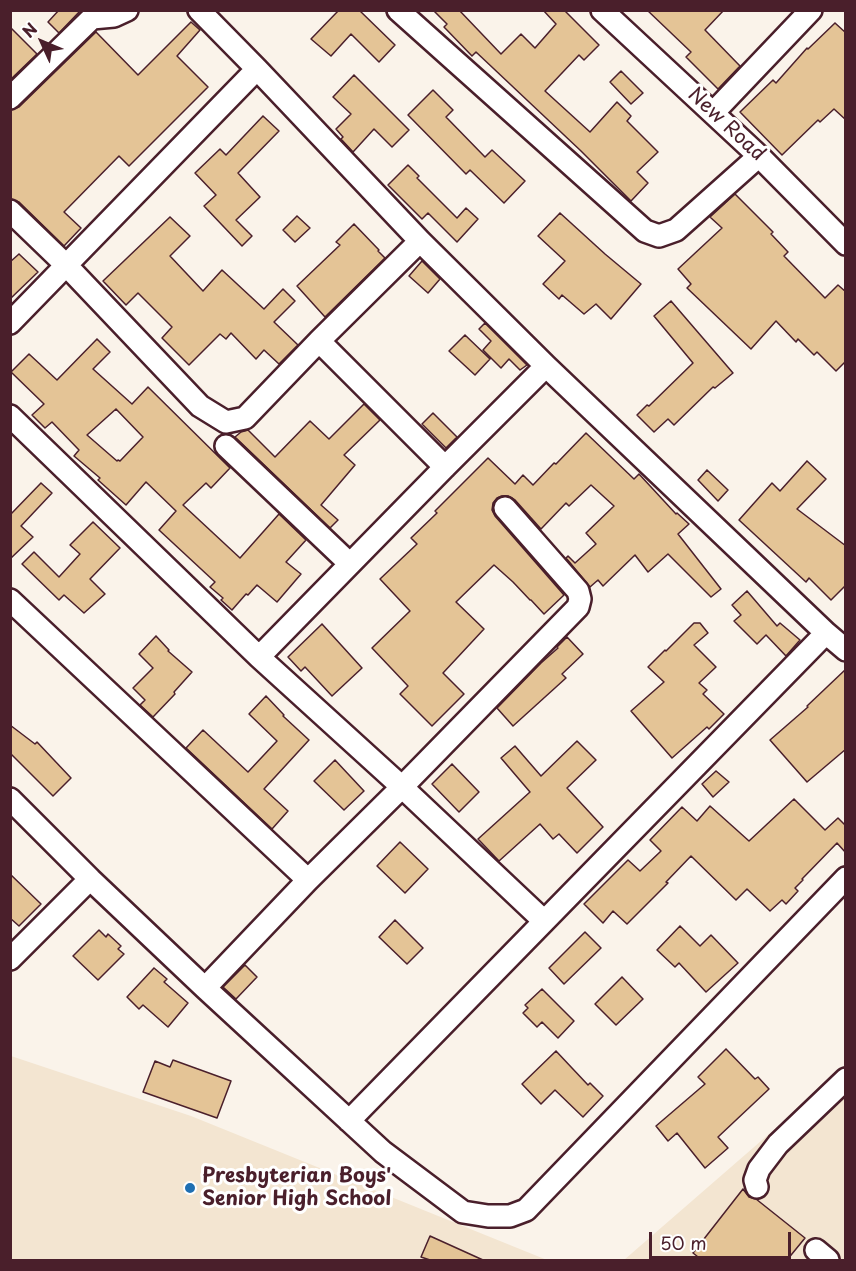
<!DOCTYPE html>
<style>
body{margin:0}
#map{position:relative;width:856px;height:1271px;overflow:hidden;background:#faf3ea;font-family:"Playpen Sans",sans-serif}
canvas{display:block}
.frame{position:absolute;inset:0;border:12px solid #4a1f2b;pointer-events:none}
.north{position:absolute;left:12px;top:12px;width:60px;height:60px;-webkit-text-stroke:4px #fff;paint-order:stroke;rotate:314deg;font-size:16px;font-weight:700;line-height:24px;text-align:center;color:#4a1f2b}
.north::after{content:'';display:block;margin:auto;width:21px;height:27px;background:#4a1f2b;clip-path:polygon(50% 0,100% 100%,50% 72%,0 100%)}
.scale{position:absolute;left:649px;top:1232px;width:142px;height:27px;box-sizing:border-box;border:3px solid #4a1f2b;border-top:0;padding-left:8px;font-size:18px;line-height:21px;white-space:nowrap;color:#4a1f2b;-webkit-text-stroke:4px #fff;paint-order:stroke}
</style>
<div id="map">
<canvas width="856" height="1271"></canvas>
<div class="frame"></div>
<div class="north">N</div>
<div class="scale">50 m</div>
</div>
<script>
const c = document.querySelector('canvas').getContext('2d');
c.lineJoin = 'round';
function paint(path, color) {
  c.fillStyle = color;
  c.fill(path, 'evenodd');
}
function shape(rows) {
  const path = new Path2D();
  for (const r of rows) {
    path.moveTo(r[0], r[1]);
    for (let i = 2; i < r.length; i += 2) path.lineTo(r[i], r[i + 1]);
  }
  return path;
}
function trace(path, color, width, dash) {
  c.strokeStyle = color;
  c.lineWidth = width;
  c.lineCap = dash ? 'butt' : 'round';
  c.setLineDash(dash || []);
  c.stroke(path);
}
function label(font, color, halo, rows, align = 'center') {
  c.font = font + ' "Playpen Sans",sans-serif';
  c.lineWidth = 6;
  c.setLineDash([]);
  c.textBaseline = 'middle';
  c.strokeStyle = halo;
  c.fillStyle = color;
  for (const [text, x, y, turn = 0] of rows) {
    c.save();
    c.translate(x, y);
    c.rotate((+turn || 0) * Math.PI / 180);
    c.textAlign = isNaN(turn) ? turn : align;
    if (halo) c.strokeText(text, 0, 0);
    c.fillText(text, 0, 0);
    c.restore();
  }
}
paint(shape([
 [11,1056,191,1116,547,1260,11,1260],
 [845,1068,845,1260,624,1260]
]), '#f3e5d1');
const building = shape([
 [59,10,81,10,59,33,48,22,59,10],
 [339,10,359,10,395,45,379,62,351,34,331,56,311,39,339,10],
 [433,10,459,10,501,54,521,34,535,48,556,24,543,10,564,10,599,45,584,60,579,55,545,91,590,132,617,102,631,116,627,121,658,152,637,172,648,183,631,201,581,151,476,52,472,56,444,27,447,24,433,10],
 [647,10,724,10,705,30,740,66,718,89,686,57,691,52,647,10],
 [191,22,200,30,177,56,208,87,129,166,119,156,64,212,81,228,64,246,19,202,10,199,10,110,19,107,96,32,138,75,191,22],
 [835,23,846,33,846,120,834,109,820,122,818,120,782,155,740,112,773,80,776,83,807,48,808,49,835,23],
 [10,27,37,54,10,80,10,27],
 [621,71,643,93,631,104,610,82,621,71],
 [354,75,409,130,392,147,374,129,353,152,341,139,343,137,336,129,351,114,333,97,354,75],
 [433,90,453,110,446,117,485,157,492,150,525,181,504,203,470,170,466,174,408,115,433,90],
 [263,116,279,131,238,173,260,197,236,220,252,236,242,246,204,206,216,195,195,173,220,149,226,155,263,116],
 [408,165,419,176,417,178,457,218,466,208,478,219,457,242,428,213,422,219,388,185,408,165],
 [735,194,773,232,771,234,788,252,784,256,825,298,838,285,846,292,846,361,836,371,817,352,814,355,798,339,796,342,776,321,751,349,687,288,691,284,678,269,722,228,710,217,735,194],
 [560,213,605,254,641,284,611,319,596,304,584,314,562,295,559,299,543,284,565,261,538,236,560,213],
 [297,216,310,228,295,242,283,230,297,216],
 [170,217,190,236,170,256,203,291,222,270,264,309,283,289,295,301,274,322,298,345,279,364,264,350,256,359,231,333,226,339,220,334,189,365,162,338,172,327,138,293,126,305,103,281,170,217],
 [354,224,379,250,378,251,385,258,325,317,297,286,340,245,336,242,354,224],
 [19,254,38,272,10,299,10,262,19,254],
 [422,261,440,279,428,293,409,276,422,261],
 [671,301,733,373,715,388,713,387,674,425,668,419,654,432,637,415,647,405,649,406,693,363,654,316,671,301],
 [485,323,527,365,520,370,509,359,501,368,483,350,491,341,479,329,485,323],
 [465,335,490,359,475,375,449,351,465,335],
 [97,339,110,352,93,369,132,404,148,387,230,468,211,488,206,483,183,505,240,558,279,514,306,540,286,562,301,574,277,602,257,585,248,595,246,594,232,610,221,600,223,598,210,587,215,582,159,530,176,511,146,482,126,505,98,480,100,478,74,456,79,450,52,422,45,428,32,415,44,404,11,372,29,354,57,380,97,339],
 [116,409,143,437,120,461,118,460,117,461,87,435,116,409],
 [364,404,380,420,344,455,355,465,321,505,338,520,330,528,235,437,241,432,248,430,275,457,310,421,329,439,364,404],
 [433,413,457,437,446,448,422,424,433,413],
 [586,433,634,479,639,474,676,514,677,513,689,524,678,534,721,589,711,597,668,554,648,572,635,555,603,586,598,580,590,587,566,558,568,556,575,563,596,544,586,533,614,506,591,485,569,506,566,503,541,529,515,500,508,496,502,496,497,498,493,503,492,510,495,516,564,595,544,614,531,600,530,600,513,582,494,565,456,602,484,629,443,673,464,694,432,726,400,694,408,686,372,648,410,611,380,579,417,544,411,538,437,513,435,511,488,458,515,484,523,475,533,485,554,463,556,464,586,433],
 [807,461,826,479,797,509,846,546,846,585,831,600,809,578,806,582,739,520,772,483,780,491,807,461],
 [707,470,728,490,718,501,698,480,707,470],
 [41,483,52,493,21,526,33,537,10,559,10,515,41,483],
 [93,522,120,548,90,579,105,594,84,613,64,595,59,600,22,564,34,552,59,577,80,554,70,545,93,522],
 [747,591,777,626,780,623,800,640,786,656,766,635,757,644,734,621,741,615,732,605,747,591],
 [694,623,700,623,708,633,694,645,716,667,699,683,707,690,703,694,724,714,709,729,707,727,672,758,631,711,664,682,648,667,665,650,666,651,694,623],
 [322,624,362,668,332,696,305,667,301,671,288,657,322,624],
 [156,636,169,650,168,651,192,672,174,692,175,694,153,717,140,705,145,700,133,688,153,668,139,654,156,636],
 [567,637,583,654,562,674,566,678,513,726,497,708,541,663,558,648,557,647,567,637],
 [846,669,846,749,807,782,770,740,808,707,807,706,846,669],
 [266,696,284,715,283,716,309,740,264,789,288,811,272,829,186,748,203,730,248,772,277,741,249,714,266,696],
 [10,725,35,744,37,742,71,778,53,796,10,753,10,725],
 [577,741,596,760,567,788,603,827,577,853,559,834,553,839,540,824,499,861,478,839,530,792,501,758,515,746,541,776,577,741],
 [335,760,364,791,344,810,314,781,335,760],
 [452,764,479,792,459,812,432,784,452,764],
 [716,771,729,782,713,797,702,784,716,771],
 [794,799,825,830,838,818,846,826,846,853,837,843,802,879,803,880,795,888,798,891,786,904,782,900,770,911,747,889,736,900,691,856,666,882,668,883,627,924,613,911,603,923,584,904,628,860,640,871,661,851,650,840,682,807,697,821,710,806,749,841,794,799],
 [400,842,428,869,405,893,377,866,400,842],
 [10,874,41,904,19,926,10,918,10,874],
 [395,920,423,948,407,964,379,937,395,920],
 [680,926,700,946,711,935,738,963,706,992,679,963,675,967,657,950,680,926],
 [99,930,106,937,108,934,121,946,118,949,124,954,98,980,73,956,99,930],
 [585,932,601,948,564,984,549,968,585,932],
 [245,965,257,977,236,999,223,987,245,965],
 [154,968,167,979,164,982,188,1003,168,1027,143,1005,139,1009,127,997,154,968],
 [622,977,643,999,616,1025,595,1004,622,977],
 [542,989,574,1021,558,1038,542,1022,537,1027,523,1013,528,1008,525,1005,542,989],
 [726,1049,755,1079,758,1077,769,1089,718,1137,728,1148,705,1168,677,1133,668,1141,656,1126,705,1084,698,1077,726,1049],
 [556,1051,588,1085,590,1083,603,1096,583,1117,555,1090,541,1104,522,1084,556,1051],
 [173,1060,231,1081,217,1118,143,1092,155,1061,170,1067,173,1060],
 [743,1189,749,1197,756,1199,805,1238,787,1260,702,1260,693,1253,743,1189],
 [430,1236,483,1260,430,1260,421,1257,430,1236]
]);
paint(building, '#e4c496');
trace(building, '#4a1f2b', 1.5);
const minor = shape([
 [199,10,257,69,420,241,546,366,826,633,846,650],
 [398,10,645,231,659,236,676,230,759,156],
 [602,10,759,156,846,244],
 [10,98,92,18,114,16,127,10],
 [713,113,811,10],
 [10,211,66,265,200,406,226,422,245,418,319,341,420,241],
 [10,323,257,69],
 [319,341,445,467],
 [10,416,259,657,402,787,544,921],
 [226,446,350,564],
 [10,600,308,880],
 [259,657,445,467,546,366],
 [10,799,90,879,205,988,383,1152,463,1212,488,1216,510,1216,526,1210,846,878],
 [10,959,90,879],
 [205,988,308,880,402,787,578,607,580,599,578,591,505,508],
 [349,1121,826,633],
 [757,1187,755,1180,759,1169,778,1144,846,1079],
 [816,1250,828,1260]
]);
trace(minor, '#4a1f2b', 26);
trace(minor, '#fff', 21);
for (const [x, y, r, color] of [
 [190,1188,6,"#1f6fb2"]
]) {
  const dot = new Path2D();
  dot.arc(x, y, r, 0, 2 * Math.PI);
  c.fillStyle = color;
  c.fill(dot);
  trace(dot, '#fff', 2);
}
label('20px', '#4a1f2b', '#fff', [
 ["New Road",726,125,43]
]);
label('bold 20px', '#4a1f2b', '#fff', [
 ["Presbyterian Boys'",202,1176],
 ["Senior High School",202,1199]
], 'left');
</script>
